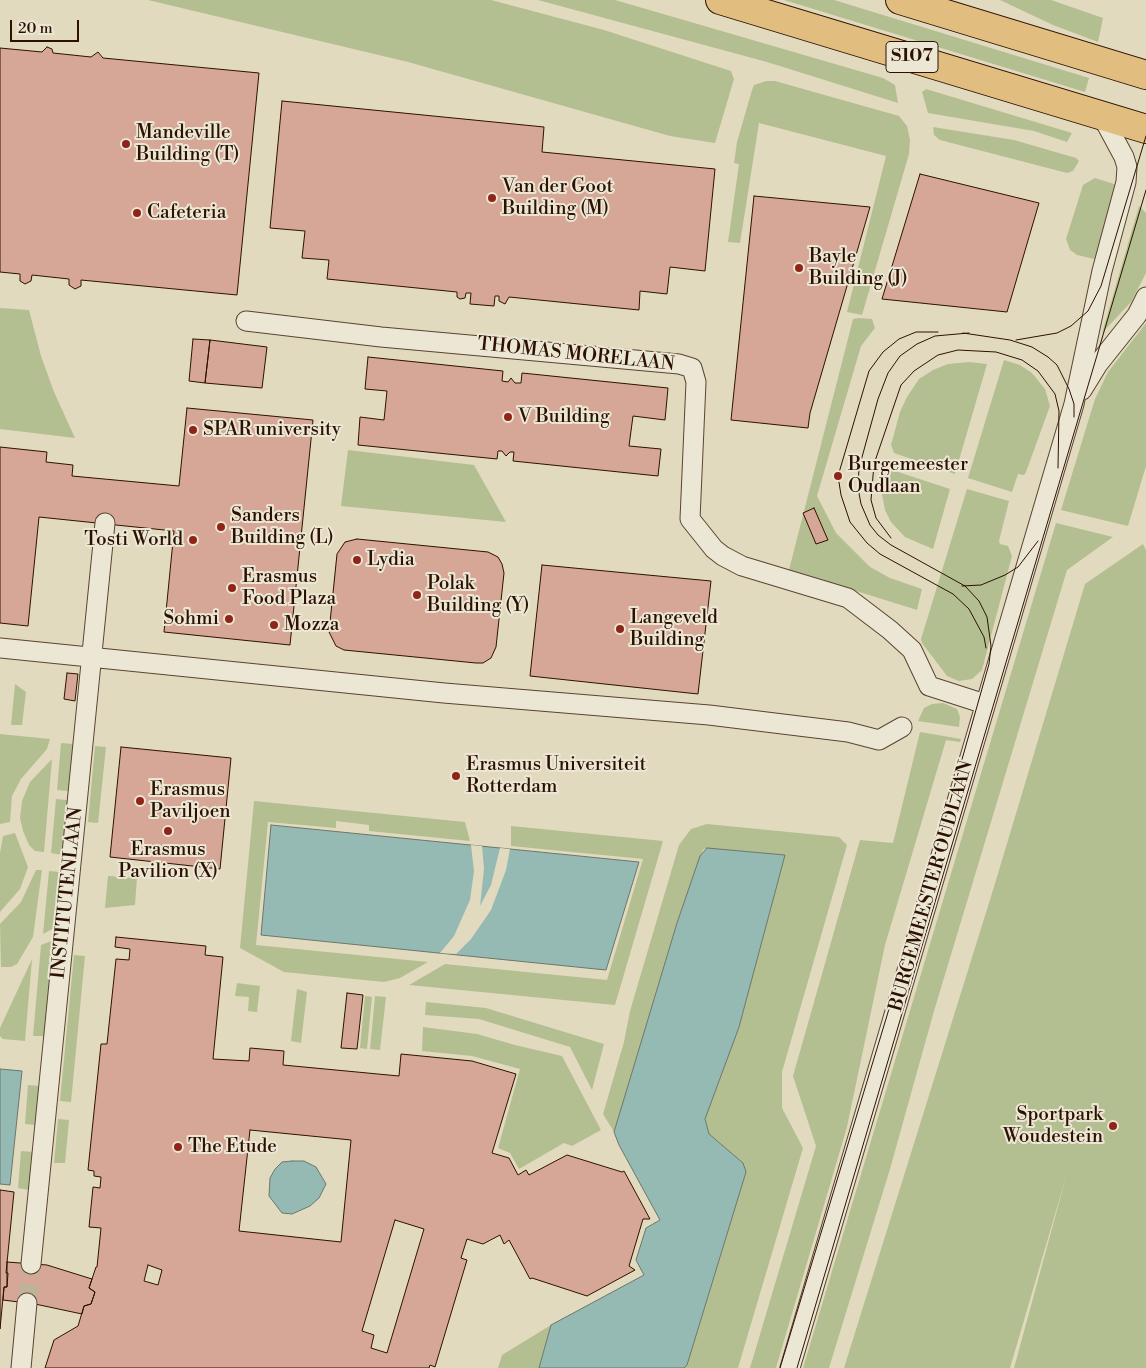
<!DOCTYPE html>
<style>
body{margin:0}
#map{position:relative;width:1146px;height:1368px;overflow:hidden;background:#e2dabe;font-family:"Libre Bodoni",serif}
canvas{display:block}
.scale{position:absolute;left:10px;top:20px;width:69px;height:22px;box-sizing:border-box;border:2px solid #2d1100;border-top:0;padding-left:6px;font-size:15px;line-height:18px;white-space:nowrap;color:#2d1100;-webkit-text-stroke:4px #ece7d5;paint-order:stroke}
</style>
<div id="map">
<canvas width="1146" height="1368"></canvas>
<div class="scale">20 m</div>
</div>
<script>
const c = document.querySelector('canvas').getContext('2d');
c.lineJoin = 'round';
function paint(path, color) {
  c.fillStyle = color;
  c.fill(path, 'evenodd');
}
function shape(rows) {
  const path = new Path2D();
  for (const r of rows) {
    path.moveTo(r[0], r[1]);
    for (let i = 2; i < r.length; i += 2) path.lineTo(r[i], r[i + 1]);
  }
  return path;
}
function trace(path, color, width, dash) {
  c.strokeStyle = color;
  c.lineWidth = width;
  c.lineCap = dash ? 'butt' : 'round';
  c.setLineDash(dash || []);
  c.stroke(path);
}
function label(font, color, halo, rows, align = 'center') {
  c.font = font + ' "Libre Bodoni",serif';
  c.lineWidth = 4;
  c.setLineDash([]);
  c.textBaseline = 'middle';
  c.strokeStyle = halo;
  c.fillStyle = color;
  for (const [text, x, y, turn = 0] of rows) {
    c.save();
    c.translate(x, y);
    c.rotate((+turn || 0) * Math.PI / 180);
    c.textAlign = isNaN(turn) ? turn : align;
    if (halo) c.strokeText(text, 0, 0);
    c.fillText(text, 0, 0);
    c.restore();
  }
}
paint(shape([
 [148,0,491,0,604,30,731,71,734,79,715,143,670,136,408,62],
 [538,0,615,0,883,78,895,85,898,103,767,62],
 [784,0,834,0,1089,78,1085,92],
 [1000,0,1051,0,1103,18,1098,42,1053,25],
 [766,81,775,81,899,116,907,126,910,140,909,154,862,315,847,312,886,156,759,123,740,243,728,242,739,164,734,163,737,142,752,90,754,85],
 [926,89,1072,133,1067,142,1034,131,928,113,922,92],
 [933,127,1014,140,1076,158,1079,161,1073,171,1067,173,940,140,934,135],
 [1095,178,1114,184,1118,188,1098,260,1077,255,1070,250,1066,239,1083,185],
 [1139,206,1146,213,1146,273,1131,302,1102,333],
 [0,308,29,310,41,356,54,392,75,438,0,429],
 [859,318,872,319,875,328,861,346,817,496,836,533,870,567,890,578,922,589,917,610,789,570,853,319],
 [1146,323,1146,466,1128,526,1061,510,1095,399,1108,372],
 [1004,360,1020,365,1032,373,1045,389,1050,406,1026,472,1024,475,1018,474,1012,492,968,478],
 [969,362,987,364,955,474,894,453,891,445,900,412,907,397,919,379,933,370,948,364],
 [348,450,474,465,506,522,341,506],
 [886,468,950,489,933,549,905,537,891,522,885,510,882,494],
 [967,489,1009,501,999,541,1000,544,1008,546,1012,556,982,670,972,679,959,681,947,676,922,643,921,639],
 [1056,523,1113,537,1067,570,934,1011,890,1169,829,1368,803,1368],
 [1143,544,1146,550,1146,1368,1014,1368,1066,1177,1010,1368,844,1368,993,890,1085,584],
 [15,684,26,692,22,725,11,725],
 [943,703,957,709,960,717,959,727,918,721,924,708,932,704],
 [920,732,961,739,960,742,946,740,885,945,847,1127,776,1368,750,1368,816,1146,793,1076,860,840,893,843],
 [0,734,50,739,47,749,21,779,12,796,10,822,0,824],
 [61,743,73,744,68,791,57,790],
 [95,746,106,747,98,823,88,822],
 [52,759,44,852,35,851,29,845,23,831,20,818,22,801,30,782],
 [56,799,67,800,62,855,51,853],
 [254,801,465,822,470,841,369,831,369,825,336,821,336,828,268,822,256,945,428,962,400,978,384,982,284,972,240,948],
 [707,824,839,837,847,845,782,1072,782,1108,803,1148,738,1368,684,1368,687,1365,746,1172,743,1163,709,1134,705,1119,739,1027,785,855,707,848,703,850,677,923,614,1132,603,1114,624,1042,630,1011,679,845,691,829],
 [511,826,663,841,615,1005,409,985,445,964,607,980,643,859,511,846],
 [15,833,28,867,20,889,0,912,0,853,3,836],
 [36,870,42,870,33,937,17,964,11,967,1,967,0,924,21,902],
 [49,871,60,872,54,928,43,934],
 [108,876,137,878,135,905,105,908],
 [54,940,44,1036,33,1036,41,945],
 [74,955,85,956,71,1102,60,1101],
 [32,959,25,1041,3,1039,0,1036,0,1028],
 [237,983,260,986,257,1012,248,1011,249,997,235,996],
 [297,989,307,992,301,1043,291,1041],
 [365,996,372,997,367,1049,360,1048],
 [375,996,386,997,380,1050,370,1049],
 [426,1002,486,1008,604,1044,592,1090,570,1047,479,1019,425,1015],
 [423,1027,477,1034,515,1045,562,1056,601,1130,572,1146,564,1143,519,1169,510,1153,498,1148,520,1069,472,1056,422,1051],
 [28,1085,39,1086,36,1125,25,1124],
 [58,1119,69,1120,65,1163,54,1163],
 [21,1151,33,1152,29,1190,18,1188],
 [551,1325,539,1368,498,1368,502,1355]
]), '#b4bf91');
const water = shape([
 [271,825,510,849,639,862,606,970,261,935,271,825],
 [707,848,785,855,739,1027,705,1119,709,1134,743,1163,746,1172,687,1365,684,1368,539,1368,551,1325,644,1275,636,1260,646,1228,660,1220,619,1145,614,1132,677,923,700,856,707,848],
 [0,1069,22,1071,10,1185,0,1184,0,1069],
 [292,1161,304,1161,316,1167,326,1184,319,1198,310,1206,292,1214,282,1213,269,1196,270,1178,275,1169,282,1162,292,1161]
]);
paint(water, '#95bab3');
trace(water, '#6b766b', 1);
paint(shape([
 [471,845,482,846,484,869,480,906,491,885,500,848,510,849,506,870,491,910,471,939,456,954,440,953,454,936,470,900,474,871]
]), '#e2dabe');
const building = shape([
 [47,47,52,49,53,53,91,57,98,52,103,58,259,73,237,295,81,280,81,286,75,289,69,285,69,279,32,275,31,281,25,284,20,281,20,274,0,272,0,48,42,52,47,47],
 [282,101,544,127,542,152,715,169,705,271,670,267,667,294,640,291,639,310,509,297,505,304,499,301,499,296,495,296,494,306,470,304,471,293,466,293,465,298,460,299,457,297,457,292,327,279,329,260,302,258,305,231,270,228,282,101],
 [920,174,1039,203,1007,312,882,299,920,174],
 [754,196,870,207,810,413,808,428,731,420,754,196],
 [193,339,210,340,205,383,189,381,193,339],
 [210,340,267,347,262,388,205,383,210,340],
 [368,357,503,371,502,381,508,382,511,378,515,383,521,383,522,373,668,388,665,420,633,416,629,446,661,449,658,476,513,461,514,452,510,452,506,456,502,451,498,451,497,459,358,445,360,417,384,420,387,391,365,389,368,357],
 [187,408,313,420,290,645,164,632,174,531,39,517,28,626,0,623,0,447,47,452,46,462,73,465,72,476,179,486,187,408],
 [814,508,828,540,816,544,803,513,814,508],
 [357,539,488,552,498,557,502,564,504,573,496,647,491,658,483,663,476,663,344,650,336,646,329,632,337,554,345,542,357,539],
 [542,565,711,581,698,694,530,676,542,565],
 [67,673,78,674,75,701,64,699,67,673],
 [121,747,231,758,220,869,110,857,121,747],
 [116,937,206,946,205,955,223,957,213,1059,249,1061,250,1048,284,1051,283,1065,399,1076,401,1054,472,1061,516,1074,492,1153,509,1158,518,1175,526,1170,529,1175,567,1155,622,1172,624,1171,650,1219,643,1219,629,1266,635,1270,587,1296,532,1278,530,1279,509,1240,504,1244,500,1235,483,1244,467,1239,461,1258,467,1260,435,1367,430,1365,429,1368,45,1368,54,1340,78,1326,84,1306,91,1304,95,1292,89,1288,96,1267,97,1267,101,1228,89,1227,93,1187,100,1188,101,1177,94,1176,94,1171,88,1170,101,1044,107,1044,116,959,129,960,130,949,115,947,116,937],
 [250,1130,351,1140,341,1242,239,1231,250,1130],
 [395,1220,424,1229,387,1353,371,1348,374,1335,362,1331,395,1220],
 [148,1265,162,1270,158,1285,144,1281,148,1265],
 [347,993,363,995,357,1049,341,1048,347,993],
 [0,1190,14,1192,6,1273,8,1273,7,1287,4,1287,0,1329,0,1190],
 [7,1262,47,1265,92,1279,89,1288,95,1292,91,1304,84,1306,82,1314,35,1304,3,1300,4,1287,7,1287,7,1262]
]);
paint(building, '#d6a697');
trace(building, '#2d1100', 1);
trace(shape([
 [27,1303,31,1264]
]), '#beb298', 19, [19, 9]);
const street = shape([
 [246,321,381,337,679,364,692,368,696,382,690,519,714,549,723,556,742,566,848,598,890,630,912,650,929,686,985,704],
 [1082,390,1098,364,1137,315,1146,297],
 [0,648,444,693,709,715,848,732,879,740,902,727],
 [31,1264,105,523],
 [21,1368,27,1303],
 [790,1368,1074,404,1102,271,1126,182,1127,167,1124,157,1103,118]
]);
const primary = shape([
 [720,0,1146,129],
 [900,0,1146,75]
]);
trace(street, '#5a4330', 21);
trace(primary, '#2d1100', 30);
trace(street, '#ece7d5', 19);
trace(primary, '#e1bd7f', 28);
trace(shape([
 [938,332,916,332,899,339,883,352,869,371,838,476,841,495,850,522,867,543,880,554,953,594,969,609,984,637,986,648],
 [963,333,1010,340,1032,347,1048,357,1057,365,1069,389,1074,404,1074,417],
 [1016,340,1057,333,1071,326,1088,311,1101,286,1146,136],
 [891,538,876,518,871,500,874,464,901,385,914,371,938,355,958,350,996,352,1022,360,1038,371,1055,394,1059,411,1058,468],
 [962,586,981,585,1005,575,1018,567,1038,541],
 [780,1368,923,897,989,664,991,646,987,617,979,601,965,586,891,545,878,535,870,525,861,504,858,488,859,468,878,399,888,373,900,356,917,344,935,336,969,333],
 [797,1368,1146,190]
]), '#2d1100', 1);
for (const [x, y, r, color] of [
 [126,144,5,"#8f2418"],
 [492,198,5,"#8f2418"],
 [137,213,5,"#8f2418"],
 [799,268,5,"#8f2418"],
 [508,417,5,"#8f2418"],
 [193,430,5,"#8f2418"],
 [838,476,5,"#8f2418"],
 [221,527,5,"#8f2418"],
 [193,540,5,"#8f2418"],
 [357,560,5,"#8f2418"],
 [232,588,5,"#8f2418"],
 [417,595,5,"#8f2418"],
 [229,619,5,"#8f2418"],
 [274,625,5,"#8f2418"],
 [620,629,5,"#8f2418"],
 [456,776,5,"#8f2418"],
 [140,801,5,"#8f2418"],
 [168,831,5,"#8f2418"],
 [1113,1126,5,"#8f2418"],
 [178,1147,5,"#8f2418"]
]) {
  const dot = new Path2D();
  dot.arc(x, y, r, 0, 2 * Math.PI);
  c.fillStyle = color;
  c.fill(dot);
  trace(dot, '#ece7d5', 2);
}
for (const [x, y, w] of [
 [912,57,52]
]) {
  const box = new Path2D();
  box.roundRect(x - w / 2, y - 15.5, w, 31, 4);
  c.fillStyle = '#ece7d5';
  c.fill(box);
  trace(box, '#2d1100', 1);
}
label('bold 18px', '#2d1100', null, [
 ["S107",912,57]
]);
label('19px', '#2d1100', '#ece7d5', [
 ["Mandeville",136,133],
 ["Building (T)",136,155],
 ["Van der Goot",502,187],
 ["Building (M)",502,209],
 ["Cafeteria",147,213],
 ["Bayle",809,257],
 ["Building (J)",809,279],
 ["V Building",518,417],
 ["SPAR university",203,430],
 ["Burgemeester",848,465],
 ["Oudlaan",848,487],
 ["Sanders",231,516],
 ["Building (L)",231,538],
 ["Tosti World",183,540,"right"],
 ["Lydia",367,560],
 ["Erasmus",242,577],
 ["Food Plaza",242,599],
 ["Polak",427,584],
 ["Building (Y)",427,606],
 ["Langeveld",630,618],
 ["Building",630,640],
 ["Sohmi",219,619,"right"],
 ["Mozza",284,625],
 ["Erasmus Universiteit",466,765],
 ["Rotterdam",466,787],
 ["Erasmus",150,790],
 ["Paviljoen",150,812],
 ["Erasmus",168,850,"center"],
 ["Pavilion (X)",168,872,"center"],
 ["Sportpark",1103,1115,"right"],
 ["Woudestein",1103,1137,"right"],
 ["The Etude",188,1147]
], 'left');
label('19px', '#2d1100', '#ece7d5', [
 ["THOMAS MORELAAN",576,355,6],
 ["BURGEMEESTER OUDLAAN",932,886,-74],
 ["INSTITUTENLAAN",68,893,-84]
]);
</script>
